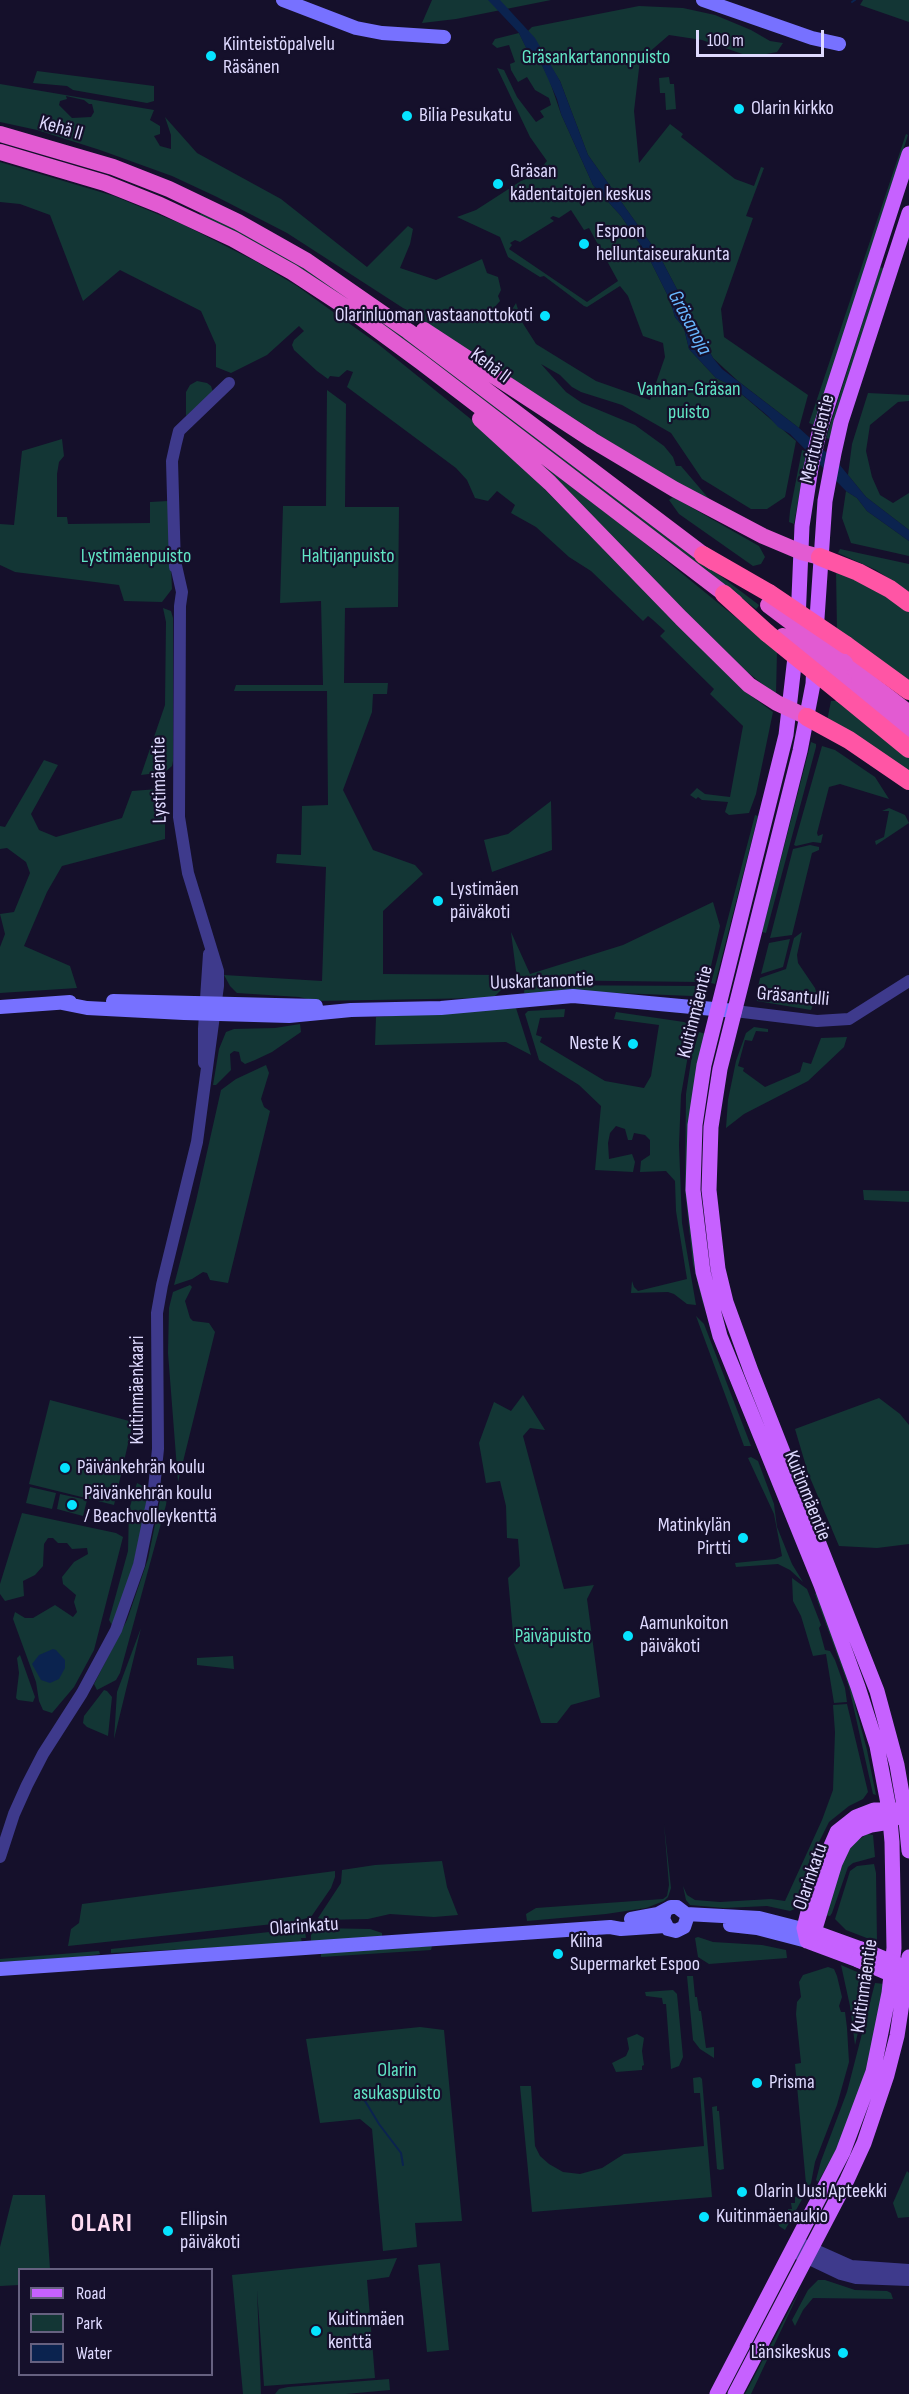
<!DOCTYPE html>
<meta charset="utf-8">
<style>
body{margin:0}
#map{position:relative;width:909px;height:2394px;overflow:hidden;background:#15102b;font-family:"Sofia Sans Condensed",sans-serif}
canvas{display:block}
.legend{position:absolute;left:18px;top:2268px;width:195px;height:108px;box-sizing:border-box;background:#15102b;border:2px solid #666180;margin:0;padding:8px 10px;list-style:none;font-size:18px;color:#dfdaff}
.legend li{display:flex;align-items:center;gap:12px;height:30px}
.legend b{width:30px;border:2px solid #666180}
.scale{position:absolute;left:696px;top:30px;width:128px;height:27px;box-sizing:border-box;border:3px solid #dfdaff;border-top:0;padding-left:8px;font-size:18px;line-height:21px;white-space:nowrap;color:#dfdaff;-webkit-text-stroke:4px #15102b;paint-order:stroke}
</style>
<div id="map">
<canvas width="909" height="2394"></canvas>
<ul class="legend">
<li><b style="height:8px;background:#c661ff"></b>Road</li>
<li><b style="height:16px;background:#133635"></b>Park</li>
<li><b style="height:16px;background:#0b234f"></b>Water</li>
</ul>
<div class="scale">100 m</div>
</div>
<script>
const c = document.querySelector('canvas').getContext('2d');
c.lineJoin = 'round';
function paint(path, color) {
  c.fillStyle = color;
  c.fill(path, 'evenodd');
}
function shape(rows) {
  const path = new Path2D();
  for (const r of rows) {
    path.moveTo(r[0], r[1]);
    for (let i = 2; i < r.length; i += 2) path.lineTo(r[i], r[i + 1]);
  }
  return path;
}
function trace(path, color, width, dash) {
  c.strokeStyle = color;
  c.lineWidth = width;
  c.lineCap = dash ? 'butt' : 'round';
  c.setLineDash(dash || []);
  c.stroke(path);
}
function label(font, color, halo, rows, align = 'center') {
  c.font = font + ' "Sofia Sans Condensed",sans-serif';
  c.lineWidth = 4.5;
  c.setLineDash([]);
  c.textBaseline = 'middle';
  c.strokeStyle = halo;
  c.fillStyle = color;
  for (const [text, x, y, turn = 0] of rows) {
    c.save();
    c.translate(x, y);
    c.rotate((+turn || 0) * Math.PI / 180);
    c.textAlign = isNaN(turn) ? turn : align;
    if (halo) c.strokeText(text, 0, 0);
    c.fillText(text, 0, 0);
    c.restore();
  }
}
paint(shape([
 [432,0,551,0,456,19,422,23],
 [863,0,909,0,909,22,860,5],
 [639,6,683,8,715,15,751,30,770,41,783,43,777,52,751,57,702,40,669,35,640,60,634,111,639,163,670,124,683,134,681,137,735,179,754,186,761,167,764,168,746,216,753,218,721,309,724,337,808,395,799,428,738,381,713,358,659,255,588,155,560,81,528,31,532,27],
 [519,33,528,51,541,63,549,79,561,114,593,185,621,216,648,256,670,300,675,317,684,328,689,349,716,378,732,386,796,441,785,497,767,509,751,509,702,479,671,433,622,405,581,392,572,387,560,375,541,364,566,392,582,403,635,425,664,446,673,457,676,466,681,466,710,500,669,480,287,233,217,197,172,176,100,150,37,130,0,122,0,84,154,110,150,120,160,126,160,134,154,136,160,146,171,149,171,135,165,117,197,153,281,199,367,267,408,226,413,229,410,244,400,268,436,280,482,259,487,273,498,277,501,290,498,296,500,301,492,310,498,320,508,316,516,303,522,322,536,344,596,381,650,400,665,357,663,343,643,336,628,296,620,286,587,307,584,306,544,276,540,277,508,257,500,237,457,217,476,210,521,181,534,176,547,161,530,137,497,68,504,70,517,97,536,122,544,117,540,111,551,105,549,98,535,90,527,77,518,82,511,70,510,64,515,62,509,45,497,48,492,44,495,39],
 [66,96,84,100,89,104,92,104,94,112,91,117,72,118,59,105,60,101,67,99],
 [571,210,584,230,589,228,618,281,587,302,509,249,512,245,510,243,515,240,520,242,554,221,550,218,553,216,559,218],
 [37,71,154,86,154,101,147,103,73,90,67,86,33,83],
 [669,77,670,84,674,84,676,109,666,110,665,93,660,93,659,78],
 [906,134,908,135,814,425,809,423],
 [0,162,114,196,184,225,255,261,297,286,378,344,493,437,743,690,773,712,756,794,749,813,729,815,725,812,728,802,702,800,698,797,696,799,690,795,697,788,705,794,730,797,743,726,710,694,714,689,660,636,665,631,653,620,648,616,643,621,591,571,569,557,536,527,511,513,515,505,497,491,488,501,475,498,467,480,456,468,347,387,353,372,347,370,339,377,330,376,328,379,317,371,294,350,292,345,294,340,304,331,299,326,267,355,231,373,216,367,216,345,201,311,120,270,83,301,50,215,20,204,0,202],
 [201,211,273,248,366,308,759,605,758,607,756,609,543,446,200,215],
 [880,267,885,269,830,439,826,438],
 [197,381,207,383,211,386,213,392,186,416,186,392,190,385],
 [327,390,346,404,345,507,399,507,398,607,345,608,344,683,388,683,387,694,373,694,372,712,343,790,373,850,415,865,423,874,383,911,383,974,500,975,501,990,495,996,483,998,317,1001,299,997,237,993,230,986,224,975,322,981,326,867,276,863,277,854,301,855,302,806,328,805,327,691,234,691,236,685,323,685,321,601,280,603,283,506,326,506],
 [868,393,909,395,909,401,898,402,870,425,866,451,872,477,880,495,893,503,909,493,909,530,866,497,848,475,852,444],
 [62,439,64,456,59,462,57,474,57,517,67,517,68,524,150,523,150,502,168,501,172,589,162,602,124,601,119,585,15,572,0,565,0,524,14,525,22,451],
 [513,442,636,536,777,651,776,695,746,671],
 [802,450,807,452,794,524,789,522,790,511],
 [846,491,857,498,867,511,909,541,909,556,851,543,842,518],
 [673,497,759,546,765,557,761,564,753,566,679,514,669,500],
 [840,549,909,564,909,592,876,570,838,553],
 [836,570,867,584,909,611,909,683,837,631],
 [163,608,171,611,173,618,173,761,172,766,165,772,141,775,165,705,166,622],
 [831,701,841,701,909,758,909,777,827,721],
 [811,742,816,744,816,747,766,933,762,932],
 [822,746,835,750,875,777,889,799,840,784,829,787,817,833,818,836,823,834,821,843,813,842,796,846,794,845],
 [44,760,58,765,31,814,39,830,56,837,122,818,132,791,158,789,165,797,165,839,62,866,47,892,24,946,70,966,77,988,0,993,0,947,5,934,0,914,14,912,30,873,26,862,7,848,0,849,0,826,5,827],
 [551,801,552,850,492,872,484,840,508,834],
 [889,808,905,815,909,823,876,845,875,841,884,837,889,811,882,811],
 [755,815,758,816,715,984,711,983],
 [810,845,819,847,819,850,812,853,792,935,770,938,793,849],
 [713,902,720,926,709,975,702,982,529,980,522,978,516,971,511,932,530,974,623,945],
 [802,932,797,955,798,963,815,988,817,995,811,1010,757,1001,756,996,760,978,786,969,794,938],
 [790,939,783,967,761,974,769,943],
 [525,985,700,986,703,990,702,995,692,996,570,991,531,994,524,993],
 [516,1008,531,1055,506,1042,375,1045,376,1017],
 [565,1009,564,1017,540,1018,536,1035,542,1037,540,1042,605,1081,644,1088,651,1076,659,1025,614,1019,616,1012,684,1022,693,1027,681,1095,679,1145,682,1223,696,1305,687,1304,674,1294,668,1292,631,1293,632,1281,634,1287,638,1291,687,1279,676,1211,675,1181,666,1171,640,1172,641,1161,650,1155,650,1140,645,1135,634,1133,632,1140,628,1140,625,1129,616,1126,610,1133,608,1143,609,1159,632,1154,635,1162,633,1172,595,1170,601,1106,579,1085,539,1060,525,1014,528,1011],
 [300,1024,301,1032,272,1052,255,1060,245,1064,241,1061,239,1052,234,1051,230,1054,231,1070,216,1085,213,1085,219,1049,226,1032,234,1029,275,1028],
 [754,1027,768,1029,768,1032,756,1031,752,1041,745,1040,738,1066,744,1068,743,1071,765,1087,800,1072,803,1062,811,1064,821,1038,847,1037,844,1047,808,1081,744,1114,726,1128,728,1100,736,1061,746,1033],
 [699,1032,706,1034,687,1160,704,1308,693,1264,685,1191,686,1094,692,1055],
 [266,1065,269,1073,261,1099,264,1107,270,1111,228,1283,210,1280,207,1273,203,1272,192,1279,174,1285,196,1201,221,1090,236,1079],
 [863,1190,909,1191,909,1202,864,1200],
 [190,1285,192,1287,185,1301,190,1318,193,1321,209,1323,215,1332,178,1482,168,1353,169,1308,173,1292],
 [696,1316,704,1324,751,1446,744,1446],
 [523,1395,545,1430,530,1428,523,1436,564,1589,594,1585,587,1599,600,1697,571,1705,557,1723,541,1723,514,1644,508,1578,520,1566,518,1539,507,1538,506,1506,500,1481,486,1483,479,1443,494,1402,511,1411],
 [879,1398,900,1414,909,1425,909,1544,877,1548,839,1546,808,1473,795,1429],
 [50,1400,133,1422,114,1505,29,1484],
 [751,1457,758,1461,774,1504,777,1527,792,1564,803,1582,790,1570,778,1564,736,1567,735,1563,775,1559,782,1556,774,1514,748,1458],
 [137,1483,148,1489,145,1511,133,1567,112,1625,109,1620,128,1551,129,1510],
 [30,1487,56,1493,52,1509,26,1503],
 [60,1494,87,1500,83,1516,57,1509],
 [161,1495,167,1497,166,1505,120,1673,116,1680,97,1690,94,1684,127,1620,148,1559],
 [22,1513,116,1533,123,1537,94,1650,74,1687,52,1713,43,1710,39,1701,36,1682,13,1619,15,1612,25,1618,33,1618,55,1605,73,1617,77,1612,74,1602,76,1595,63,1584,62,1577,74,1562,88,1554,87,1548,72,1549,67,1543,58,1543,53,1538,48,1538,44,1544,43,1566,35,1575,23,1581,24,1596,5,1601,0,1594,0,1584],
 [792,1578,807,1589,821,1625,819,1628,825,1650,830,1651,835,1660,845,1688,847,1702,834,1703,826,1654,813,1656,801,1616,793,1601],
 [817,1592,854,1691,855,1705,867,1750,876,1795,873,1794,849,1687,815,1594],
 [141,1628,135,1653,114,1739,117,1692],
 [20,1655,35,1697,33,1702,18,1700,16,1698,19,1673,17,1658],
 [233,1656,234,1669,197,1665,197,1658],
 [104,1690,107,1691,112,1697,108,1736,87,1727,83,1723,84,1716],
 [847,1704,868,1792,863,1799,849,1806,829,1822,817,1846,797,1908,790,1911,767,1906,724,1908,690,1905,686,1900,683,1886,687,1895,695,1900,720,1902,771,1899,785,1901,822,1820,833,1790,835,1732,833,1705],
 [664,1824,671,1888,668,1897,664,1901,646,1908,606,1914,527,1921,526,1914,536,1908,663,1899,667,1896,669,1885],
 [867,1834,873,1835,875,1857,853,1863,848,1867,832,1913,830,1916,824,1915,838,1871,851,1845],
 [442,1861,447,1887,458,1915,434,1917,390,1914,368,1919,321,1920,318,1918,341,1883,342,1870,375,1865],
 [874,1864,876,1873,877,1942,846,1930,835,1919,850,1871,857,1866],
 [335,1871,335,1877,331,1888,311,1917,292,1922,68,1946,71,1929,79,1923,82,1904],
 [316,1928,370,1929,382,1933,382,1937,311,1942,311,1935],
 [288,1930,300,1930,305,1932,306,1938,301,1938,302,1943,111,1953,111,1949],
 [698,1937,713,1942,762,1945,786,1950,787,1958,709,1964,698,1957,695,1938],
 [432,1946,431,1950,321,1957,321,1953],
 [99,1951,100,1954,80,1957,0,1962,0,1959],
 [841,1965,871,1978,855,2045,850,2006],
 [828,1967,834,1969,837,1976,842,1997,839,2006,841,2012,845,2012,847,2028,849,2062,837,2105,815,2162,811,2183,785,2230,779,2226,777,2216,788,2215,788,2209,792,2209,791,2203,795,2203,795,2197,799,2196,798,2191,802,2190,802,2185,806,2184,795,2064,801,2063,796,2014,797,2002,801,1997,799,1982,803,1975],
 [687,1976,693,1976,695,1997,697,1997,699,2011,701,2011,706,2048,714,2047,714,2058,700,2049,693,2040],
 [875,1983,885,1984,871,2056,842,2140,818,2182,816,2180,821,2161,847,2092],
 [673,1990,677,1994,683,2057,679,2066,671,2069,666,2004,663,2004,662,1998,646,1996,645,1992],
 [420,2027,444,2030,462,2221,415,2223,417,2247,383,2251,372,2129,360,2119,320,2123,306,2039],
 [637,2034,644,2038,642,2051,644,2065,642,2066,642,2070,616,2072,612,2063,626,2056,629,2049,627,2038],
 [700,2077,702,2079,712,2197,532,2212,520,2086,531,2086,535,2146,540,2156,549,2164,563,2172,580,2174,602,2168,624,2154,704,2146,700,2093,694,2093,693,2078],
 [717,2106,717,2111,719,2111,724,2169,720,2170,717,2169,712,2107],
 [907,2171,909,2173,909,2217,898,2218,893,2203],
 [13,2195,45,2195,50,2269,20,2270,19,2285,0,2286,0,2247],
 [397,2258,389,2277,367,2280,375,2378,264,2386,257,2290,261,2394,243,2394,232,2275],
 [440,2263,449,2350,427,2352,418,2265],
 [818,2280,825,2280,855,2290,887,2291,891,2293,893,2299,813,2298,803,2310,795,2326,792,2320,808,2290],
 [802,2286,751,2394,745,2394,756,2373],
 [389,2379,390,2390,346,2394,275,2394,279,2389,288,2387]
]), '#133635');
paint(shape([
 [488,0,500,0,535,38,560,81,588,155,659,255,713,358,722,369,799,428,839,464,866,497,909,530,909,541,867,511,857,498,846,491,790,434,778,427,768,416,732,386,716,378,689,349,684,328,675,317,670,300,648,256,621,216,593,185,561,114,557,99,541,63,528,52,519,33],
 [53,1649,56,1650,65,1660,65,1668,59,1679,50,1683,41,1680,32,1664,39,1655]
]), '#0b234f');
trace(shape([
 [852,2,855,0],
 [359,2091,379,2124,401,2153,403,2165]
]), '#0b234f', 2);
trace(shape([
 [175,567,172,461,176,443,179,431,229,383],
 [735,1011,817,1021,849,1019,909,981],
 [204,1063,204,1029,209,954],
 [0,1857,14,1814,27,1785,43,1754,82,1693,116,1630,139,1565,153,1498,158,1449,157,1313,162,1285,197,1142,218,986,218,971,188,873,179,817,180,606,182,592,175,561],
 [804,2245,851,2266,909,2270],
 [799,2254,841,2274,856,2278,909,2280]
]), '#3e3a8c', 12);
trace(shape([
 [283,0,356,28,382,33,444,37],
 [703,0,812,38,839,44],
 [113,1001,316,1006],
 [62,1003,87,1008,184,1013,289,1016,351,1010,441,1008,573,996,735,1011],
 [0,1007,70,1002],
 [686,1914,759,1918,814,1932],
 [631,1919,658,1914,671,1907,677,1907,686,1914,687,1918,684,1927,676,1931,668,1929,663,1919,665,1911],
 [730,1925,757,1928,807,1941],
 [0,1969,610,1927,621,1929,665,1926]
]), '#7771ff', 14);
trace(shape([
 [798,621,802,526,811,468,820,429,909,154],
 [816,633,825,501,834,453,841,422,909,213],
 [814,663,813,684,800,751,720,1069,711,1127,709,1190,718,1269,726,1302,751,1371,877,1691,897,1765,905,1811,909,1851],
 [814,1932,861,1949],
 [807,1941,804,1928,808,1912,827,1855,837,1832,856,1817,874,1810,899,1810],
 [807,1941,814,1932,835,1863,844,1844,858,1830,871,1825,890,1822,898,1816],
 [807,1941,858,1960],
 [717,2394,843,2152,873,2072,889,1993,894,1948,892,1842,889,1809,877,1746,858,1687,821,1585,720,1336,703,1272,693,1190,695,1125,704,1065,786,735,796,648],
 [735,2394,847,2180,864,2143,887,2075,897,2036,909,1957]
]), '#c661ff', 15);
trace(shape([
 [0,134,113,167,169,189,238,222,307,261,408,331,713,562],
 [0,152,105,183,160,205,233,239,292,272,353,312,421,362,735,602],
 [424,330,592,440,674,489,763,536,801,552,820,557],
 [480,419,550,483,681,618,749,685,777,703,807,717],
 [845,663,909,713],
 [844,681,909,731]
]), '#e25bd2', 16);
trace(shape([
 [703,555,769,593],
 [820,557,858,572,890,589,909,603],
 [724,594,767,633],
 [846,645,909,691],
 [842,694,909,749],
 [807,717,849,740,909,781]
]), '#ff55a5', 18);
trace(shape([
 [861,1949,909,1969],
 [858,1960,909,1982]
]), '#c661ff', 15);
trace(shape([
 [768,605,845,663],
 [783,636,844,681]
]), '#e25bd2', 16);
trace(shape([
 [769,593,846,645],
 [767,633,842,694]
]), '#ff55a5', 18);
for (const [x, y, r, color] of [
 [211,56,6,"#06e3ff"],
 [739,109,6,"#06e3ff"],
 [407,116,6,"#06e3ff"],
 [498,184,6,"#06e3ff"],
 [584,244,6,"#06e3ff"],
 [545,316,6,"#06e3ff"],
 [438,901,6,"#06e3ff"],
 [633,1044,6,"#06e3ff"],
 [65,1468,6,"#06e3ff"],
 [72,1505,6,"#06e3ff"],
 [743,1538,6,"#06e3ff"],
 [628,1636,6,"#06e3ff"],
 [558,1954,6,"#06e3ff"],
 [757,2083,6,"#06e3ff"],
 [742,2192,6,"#06e3ff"],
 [704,2217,6,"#06e3ff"],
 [168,2231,6,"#06e3ff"],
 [316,2331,6,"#06e3ff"],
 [843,2353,6,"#06e3ff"]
]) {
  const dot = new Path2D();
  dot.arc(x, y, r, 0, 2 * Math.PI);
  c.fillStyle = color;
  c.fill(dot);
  trace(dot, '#15102b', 2);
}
label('20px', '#dfdaff', '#15102b', [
 ["Kiinteistöpalvelu",223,45],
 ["Räsänen",223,68],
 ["Olarin kirkko",751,109],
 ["Bilia Pesukatu",419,116],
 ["Gräsan",510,172],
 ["kädentaitojen keskus",510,195],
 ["Espoon",596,232],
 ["helluntaiseurakunta",596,255],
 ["Olarinluoman vastaanottokoti",533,316,"right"],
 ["Lystimäen",450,890],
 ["päiväkoti",450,913],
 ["Neste K",621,1044,"right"],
 ["Päivänkehrän koulu",77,1468],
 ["Päivänkehrän koulu",84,1494],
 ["/ Beachvolleykenttä",84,1517],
 ["Matinkylän",731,1526,"right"],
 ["Pirtti",731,1549,"right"],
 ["Aamunkoiton",640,1624],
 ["päiväkoti",640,1647],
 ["Kiina",570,1942],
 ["Supermarket Espoo",570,1965],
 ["Prisma",769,2083],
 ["Olarin Uusi Apteekki",754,2192],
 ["Kuitinmäenaukio",716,2217],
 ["Ellipsin",180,2220],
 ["päiväkoti",180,2243],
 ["Kuitinmäen",328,2320],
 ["kenttä",328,2343],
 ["Länsikeskus",831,2353,"right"]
], 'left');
label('20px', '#61e5c5', '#15102b', [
 ["Gräsankartanonpuisto",596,58],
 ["Vanhan-Gräsan",689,390],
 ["puisto",689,413],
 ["Lystimäenpuisto",136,557],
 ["Haltijanpuisto",348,557],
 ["Päiväpuisto",553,1637],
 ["Olarin",397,2071],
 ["asukaspuisto",397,2094]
]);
label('20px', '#dfdaff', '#15102b', [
 ["Kehä II",61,129,16],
 ["Kehä II",490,366,37],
 ["Merituulentie",818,439,-76],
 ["Lystimäentie",160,780,-91],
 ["Uuskartanontie",542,982,-2],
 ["Gräsantulli",793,997,5],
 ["Kuitinmäentie",696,1012,-76],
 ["Kuitinmäenkaari",138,1390,-90],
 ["Kuitinmäentie",807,1496,68],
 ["Olarinkatu",811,1877,-71],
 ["Olarinkatu",304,1927,-4],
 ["Kuitinmäentie",865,1986,-82]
]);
label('italic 21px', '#68b7ff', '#15102b', [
 ["Gräsanoja",689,323,62]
]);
c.letterSpacing = '1.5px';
label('bold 26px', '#ffdcf2', '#15102b', [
 ["OLARI",102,2224]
]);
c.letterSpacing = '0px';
</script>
